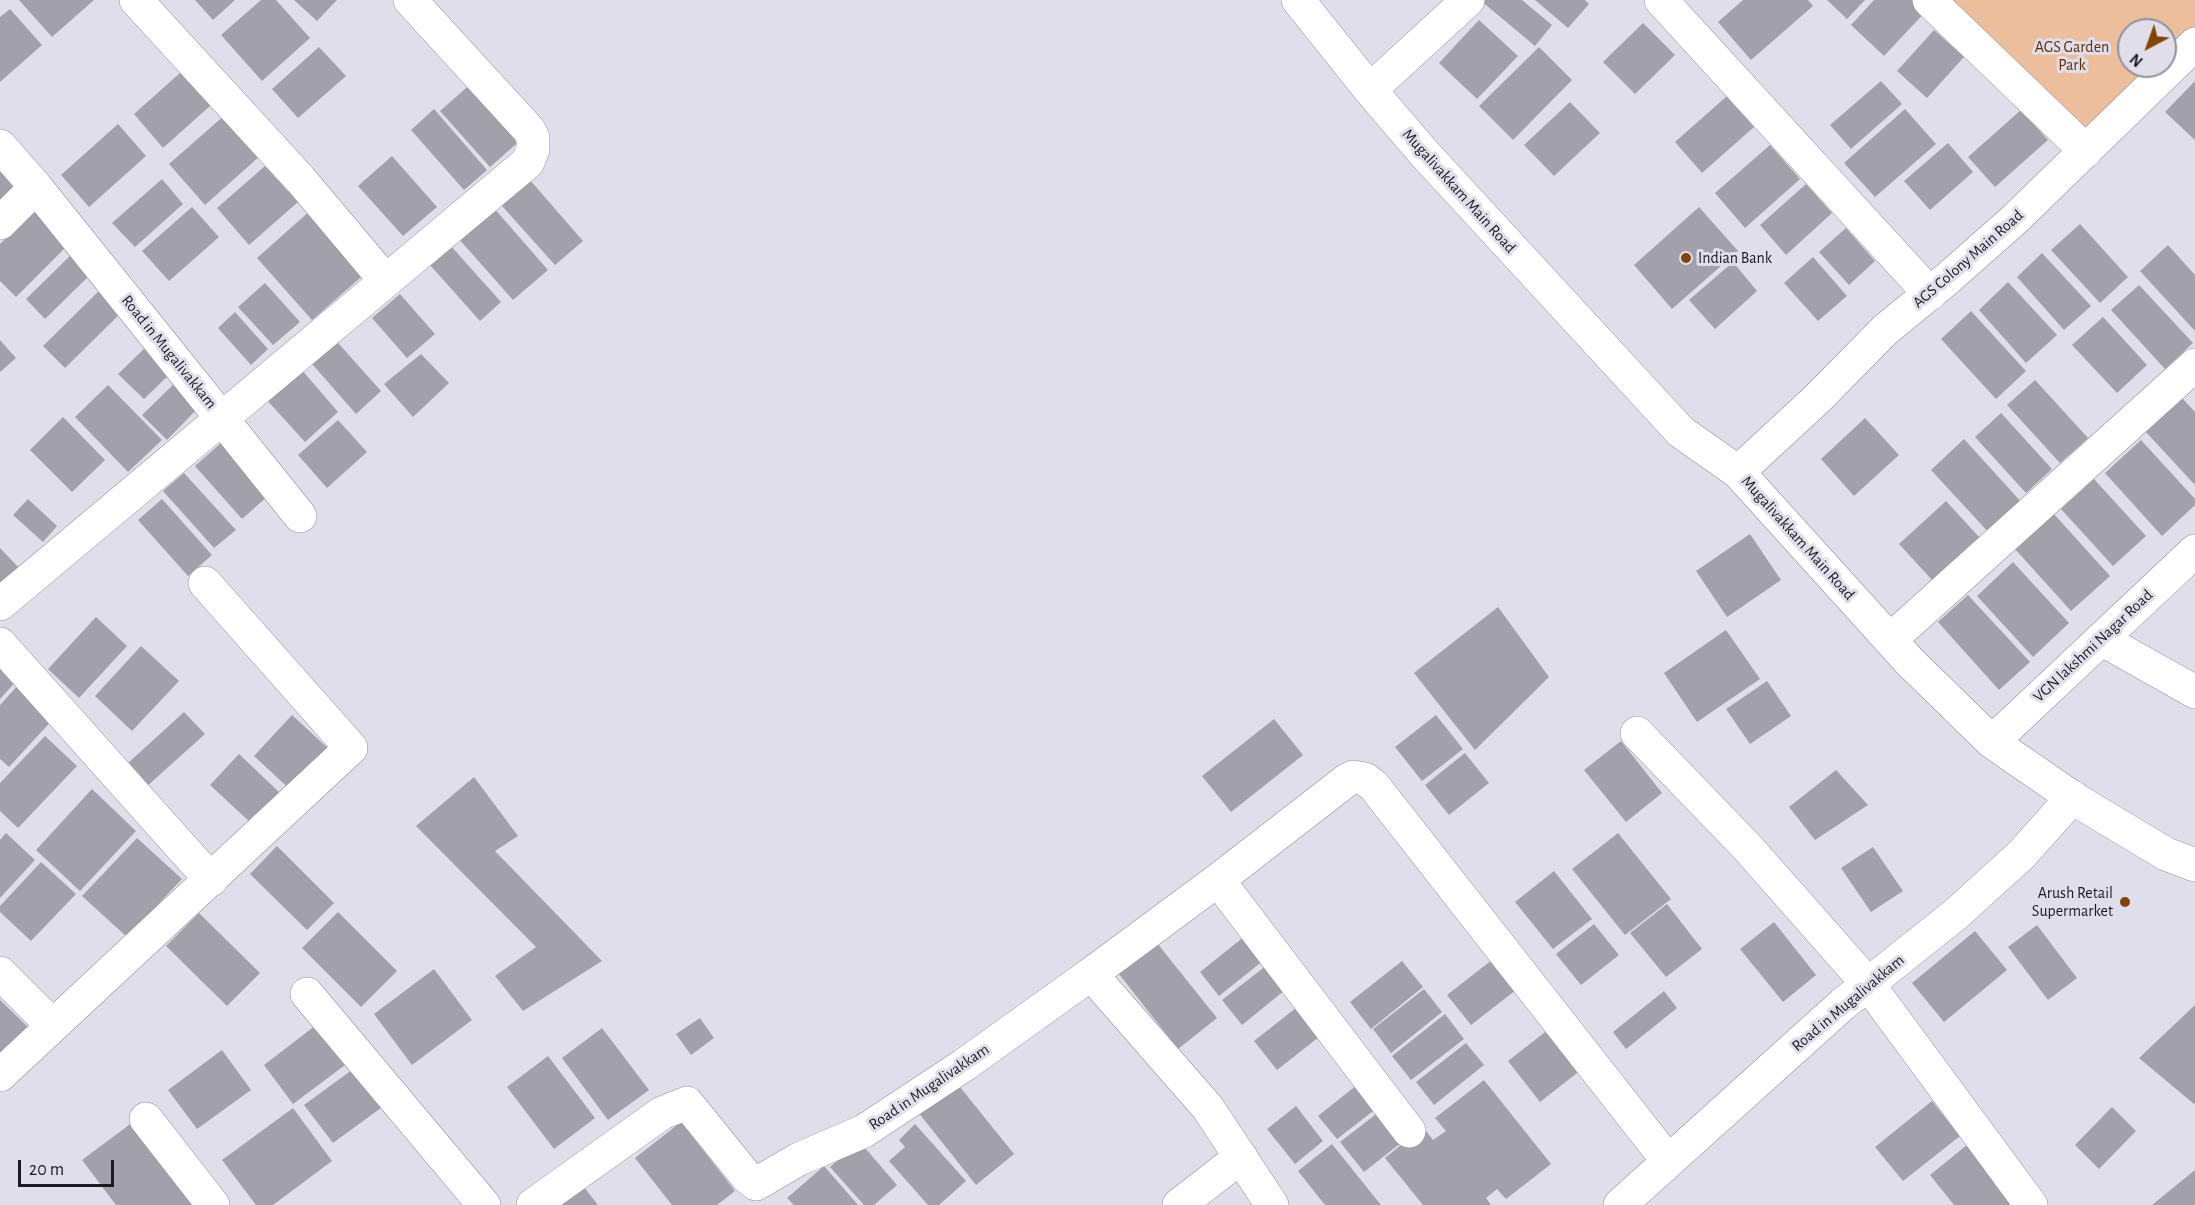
<!DOCTYPE html>
<style>
body{margin:0}
#map{position:relative;width:2195px;height:1205px;overflow:hidden;background:#e0deea;font-family:"Alegreya Sans",sans-serif}
canvas{display:block}
.north{position:absolute;left:2117px;top:18px;width:60px;height:60px;box-sizing:border-box;background:#e0deea;border:2px solid #929099;border-radius:50%;rotate:221deg;font-size:16px;font-weight:700;line-height:24px;text-align:center;color:#1c1b1f}
.north::after{content:'';display:block;margin:auto;width:21px;height:27px;background:#824403;clip-path:polygon(50% 0,100% 100%,50% 72%,0 100%)}
.scale{position:absolute;left:18px;top:1160px;width:96px;height:27px;box-sizing:border-box;border:3px solid #1c1b1f;border-top:0;padding-left:8px;font-size:18px;line-height:21px;white-space:nowrap;color:#1c1b1f;-webkit-text-stroke:4px #e0deea;paint-order:stroke}
</style>
<div id="map">
<canvas width="2195" height="1205"></canvas>
<div class="north">N</div>
<div class="scale">20 m</div>
</div>
<script>
const c = document.querySelector('canvas').getContext('2d');
c.lineJoin = 'round';
function paint(path, color) {
  c.fillStyle = color;
  c.fill(path, 'evenodd');
}
function shape(rows) {
  const path = new Path2D();
  for (const r of rows) {
    path.moveTo(r[0], r[1]);
    for (let i = 2; i < r.length; i += 2) path.lineTo(r[i], r[i + 1]);
  }
  return path;
}
function trace(path, color, width, dash) {
  c.strokeStyle = color;
  c.lineWidth = width;
  c.lineCap = dash ? 'butt' : 'round';
  c.setLineDash(dash || []);
  c.stroke(path);
}
function label(font, color, halo, rows, align = 'center') {
  c.font = font + ' "Alegreya Sans",sans-serif';
  c.lineWidth = 6;
  c.setLineDash([]);
  c.textBaseline = 'middle';
  c.strokeStyle = halo;
  c.fillStyle = color;
  for (const [text, x, y, turn = 0] of rows) {
    c.save();
    c.translate(x, y);
    c.rotate((+turn || 0) * Math.PI / 180);
    c.textAlign = isNaN(turn) ? turn : align;
    if (halo) c.strokeText(text, 0, 0);
    c.fillText(text, 0, 0);
    c.restore();
  }
}
paint(shape([
 [1937,0,2195,0,2195,43,2086,149],
 [2129,30,2165,30,2165,66,2129,66]
]), '#ecbe9c');
paint(shape([
 [19,0,94,0,52,37],
 [195,0,235,0,213,20],
 [261,0,276,0,310,38,262,81,221,35],
 [294,0,337,0,317,21],
 [1480,0,1522,0,1552,25,1535,46],
 [1535,0,1585,0,1589,4,1568,28],
 [1743,0,1808,0,1813,6,1751,60,1718,22],
 [1827,0,1865,0,1847,19],
 [1874,0,1918,0,1928,9,1884,56,1851,25],
 [10,9,42,45,0,82,0,17],
 [1479,20,1518,56,1477,99,1439,63],
 [1643,23,1675,55,1635,94,1603,62],
 [1934,30,1964,57,1927,98,1897,71],
 [319,47,346,76,298,118,272,89],
 [1539,47,1572,80,1513,140,1479,106],
 [190,64,220,97,163,148,134,114],
 [474,81,523,138,490,167,440,111],
 [1881,81,1902,104,1851,149,1830,125],
 [2195,81,2195,140,2165,112],
 [1727,96,1754,127,1702,173,1675,142],
 [1570,102,1600,133,1554,176,1524,145],
 [434,109,487,170,464,190,411,130],
 [1905,109,1936,144,1875,197,1844,163],
 [2021,110,2048,140,1995,187,1968,157],
 [226,114,261,155,205,205,169,164],
 [118,124,146,156,89,207,61,175],
 [1948,143,1973,172,1930,210,1904,181],
 [1770,145,1800,179,1745,228,1715,193],
 [392,156,437,207,403,236,358,186],
 [0,164,18,183,0,200],
 [265,166,298,202,249,245,217,208],
 [523,172,583,241,555,265,494,197],
 [162,179,183,204,135,247,112,223],
 [1806,184,1832,213,1786,255,1760,225],
 [192,207,219,237,169,281,142,251],
 [493,207,548,270,513,300,458,238],
 [1699,207,1738,251,1672,309,1634,265],
 [312,209,368,271,312,320,257,258],
 [35,210,69,244,16,297,0,281,0,244],
 [2080,224,2128,277,2100,303,2051,250],
 [1846,228,1875,261,1849,285,1819,252],
 [2168,245,2195,275,2195,331,2140,271],
 [451,246,501,302,480,321,430,265],
 [74,252,93,272,45,319,26,299],
 [2042,253,2091,306,2064,330,2017,277],
 [1813,257,1847,296,1818,321,1784,283],
 [1733,262,1757,291,1715,329,1689,300],
 [2008,282,2057,335,2026,363,1979,310],
 [107,283,129,305,65,368,43,346],
 [265,283,300,322,273,345,238,307],
 [2139,285,2193,343,2165,369,2111,310],
 [400,294,435,334,407,358,372,318],
 [1971,311,2026,371,1996,399,1941,339],
 [235,312,268,349,251,365,218,328],
 [2103,317,2147,365,2117,393,2072,345],
 [331,335,381,391,356,414,306,357],
 [0,340,16,358,0,372],
 [147,346,172,372,144,399,118,374],
 [421,354,449,383,413,417,384,384],
 [301,369,338,412,305,442,266,399],
 [178,380,202,404,167,440,142,415],
 [2035,380,2088,438,2060,463,2007,405],
 [108,385,162,440,128,472,75,417],
 [2182,398,2195,412,2195,485,2145,431],
 [2001,413,2052,469,2026,493,1975,437],
 [63,417,105,460,72,492,30,450],
 [1865,418,1899,455,1854,496,1821,459],
 [338,420,367,452,327,488,298,455],
 [230,435,277,488,242,519,195,466],
 [1964,439,2024,505,1991,535,1931,470],
 [2141,440,2195,499,2195,505,2162,536,2105,473],
 [184,473,236,530,214,548,163,491],
 [2094,479,2146,536,2113,566,2061,509],
 [28,499,57,526,43,542,13,515],
 [162,499,212,555,188,576,138,520],
 [1946,501,1980,538,1933,581,1899,544],
 [2054,514,2110,576,2071,611,2015,549],
 [1750,534,1781,580,1727,617,1696,571],
 [0,548,21,570,0,591],
 [2013,562,2069,623,2033,657,1977,596],
 [1968,595,2030,662,1999,690,1938,622],
 [1498,607,1549,677,1475,750,1414,673],
 [96,617,127,646,79,698,48,669],
 [1726,630,1760,679,1697,722,1664,673],
 [141,646,179,681,132,731,95,696],
 [0,658,20,677,0,699],
 [1767,681,1791,716,1750,744,1726,709],
 [20,683,56,716,9,767,0,759,0,705],
 [184,712,205,734,136,796,116,774],
 [292,715,333,753,295,794,254,756],
 [1436,715,1463,749,1422,781,1395,747],
 [1274,719,1303,755,1231,812,1202,776],
 [45,736,77,766,18,828,0,811,0,783],
 [1621,741,1662,793,1626,822,1584,770],
 [1465,753,1489,783,1449,815,1425,785],
 [239,754,279,792,251,823,210,785],
 [1836,770,1868,805,1815,840,1789,807],
 [474,777,518,836,495,851,602,961,523,1011,495,976,536,947,416,826],
 [92,789,136,831,80,891,36,850],
 [6,833,35,860,0,898,0,840],
 [1618,833,1671,899,1625,935,1572,869],
 [137,838,182,879,127,937,82,896],
 [277,846,334,903,307,930,250,874],
 [1873,847,1903,891,1871,912,1841,868],
 [41,862,76,894,31,941,0,912,0,906],
 [1554,871,1592,919,1553,949,1515,902],
 [1667,904,1702,949,1666,977,1630,933],
 [338,912,397,971,361,1007,302,948],
 [199,913,260,973,227,1006,166,946],
 [1774,922,1816,975,1783,1002,1740,949],
 [1594,924,1619,955,1581,985,1556,954],
 [2037,925,2077,978,2048,1000,2008,947],
 [1975,931,2007,970,1944,1022,1912,983],
 [1250,932,1269,956,1219,996,1200,972],
 [1153,938,1217,1018,1178,1049,1115,969],
 [1497,956,1521,986,1471,1025,1447,995],
 [1402,961,1423,987,1371,1029,1350,1002],
 [1271,962,1290,986,1242,1025,1222,1000],
 [434,969,472,1020,412,1065,374,1014],
 [1424,989,1442,1012,1391,1053,1373,1029],
 [1664,991,1677,1008,1626,1049,1613,1032],
 [0,1000,29,1028,0,1058],
 [1301,1004,1324,1033,1277,1070,1254,1041],
 [2195,1005,2195,1103,2194,1104,2139,1058],
 [1445,1014,1464,1039,1411,1080,1392,1056],
 [700,1018,714,1038,691,1055,676,1034],
 [324,1019,353,1059,293,1104,264,1065],
 [1554,1025,1586,1066,1540,1102,1508,1061],
 [602,1028,649,1090,608,1120,562,1058],
 [1466,1043,1484,1065,1434,1105,1416,1082],
 [222,1050,251,1090,197,1129,168,1090],
 [548,1056,595,1118,554,1149,507,1087],
 [356,1067,385,1105,333,1143,304,1105],
 [1484,1080,1551,1164,1506,1199,1497,1189,1486,1198,1491,1205,1423,1205,1385,1158,1423,1127,1433,1140,1446,1131,1435,1118],
 [1362,1081,1381,1105,1337,1139,1318,1116],
 [956,1082,1014,1154,976,1185,918,1112],
 [1932,1101,1960,1136,1903,1181,1875,1147],
 [1296,1106,1323,1141,1295,1164,1267,1129],
 [2112,1107,2136,1131,2099,1169,2075,1145],
 [293,1108,332,1161,273,1205,256,1205,222,1160],
 [1384,1108,1407,1138,1364,1172,1340,1142],
 [141,1116,200,1205,116,1205,82,1160],
 [681,1122,735,1191,717,1205,672,1205,635,1158],
 [915,1124,966,1181,939,1205,928,1205,889,1161,905,1147,899,1140],
 [859,1141,897,1185,874,1205,864,1205,830,1167],
 [1332,1144,1381,1205,1325,1205,1298,1171],
 [1967,1145,2016,1205,1954,1205,1930,1175],
 [824,1166,858,1205,794,1205,787,1198],
 [2195,1170,2195,1205,2152,1205],
 [584,1187,598,1205,561,1205]
]), '#a2a0ab');
const minor = shape([
 [136,0,300,179,385,280],
 [1298,0,1370,90,1423,152,1681,432,1738,472,1909,661,1992,742,2076,800,2166,854,2195,865],
 [1661,0,1930,294],
 [1929,0,2086,151],
 [1370,90,1468,0],
 [0,146,36,187,300,516],
 [0,223,36,187],
 [1738,472,1817,399,1885,330,1946,280,2015,219,2195,44],
 [0,604,528,162,533,149,533,138,529,130,410,0],
 [2101,639,2195,692],
 [1890,640,2195,365],
 [0,644,211,880],
 [1637,733,1747,847,1868,984,2031,1205],
 [1992,742,2195,551],
 [1218,880,1409,1131],
 [0,973,52,1025],
 [1091,974,1218,880,1347,780,1353,777,1365,779,1374,786,1668,1161],
 [307,994,484,1205],
 [0,1075,351,748,205,583],
 [146,1119,213,1205],
 [533,1205,662,1113,687,1103,746,1176,756,1184,799,1159,864,1131,964,1065,1091,974,1208,1108,1272,1205],
 [1179,1205,1241,1157],
 [1620,1205,1843,1004,1956,914,2021,855,2073,797]
]);
trace(minor, '#918f99', 34);
trace(minor, '#fff', 33);
for (const [x, y, r, color] of [
 [1686,258,6,"#824403"],
 [2125,902,6,"#824403"]
]) {
  const dot = new Path2D();
  dot.arc(x, y, r, 0, 2 * Math.PI);
  c.fillStyle = color;
  c.fill(dot);
  trace(dot, '#e0deea', 2);
}
label('16px', '#5d3107', '#e0deea', [
 ["AGS Garden",2072,47],
 ["Park",2072,65]
]);
label('16px', '#1c1b1f', '#e0deea', [
 ["Mugalivakkam Main Road",1459,191,48],
 ["AGS Colony Main Road",1968,259,-41],
 ["Road in Mugalivakkam",169,352,51],
 ["Mugalivakkam Main Road",1798,538,48],
 ["VGN lakshmi Nagar Road",2093,646,-43],
 ["Road in Mugalivakkam",1848,1003,-40],
 ["Road in Mugalivakkam",929,1087,-34]
]);
label('16px', '#1c1b1f', '#e0deea', [
 ["Indian Bank",1698,258],
 ["Arush Retail",2113,893,"right"],
 ["Supermarket",2113,911,"right"]
], 'left');
</script>
